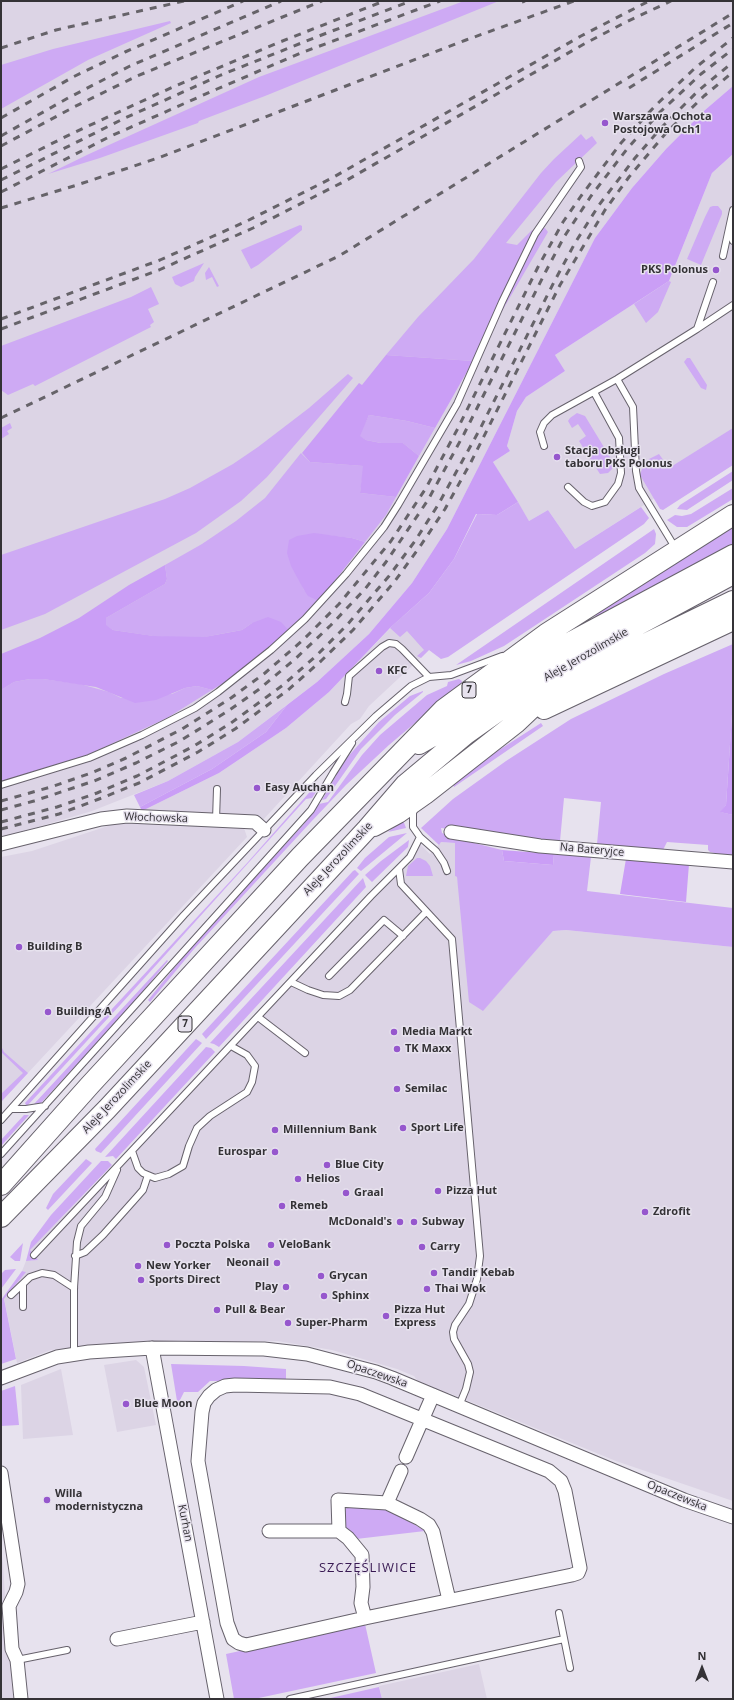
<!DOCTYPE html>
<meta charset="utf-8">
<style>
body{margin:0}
#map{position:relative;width:734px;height:1700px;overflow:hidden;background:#e7e2ee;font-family:"Open Sans",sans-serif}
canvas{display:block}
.frame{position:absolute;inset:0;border:2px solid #343236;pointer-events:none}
.north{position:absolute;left:682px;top:1648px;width:40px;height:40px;-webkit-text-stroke:3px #e7e2ee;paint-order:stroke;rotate:0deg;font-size:11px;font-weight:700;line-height:16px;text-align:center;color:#343236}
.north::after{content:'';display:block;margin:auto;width:14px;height:18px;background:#343236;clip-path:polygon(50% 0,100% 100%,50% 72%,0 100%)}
</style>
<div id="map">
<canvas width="734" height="1700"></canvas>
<div class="frame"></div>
<div class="north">N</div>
</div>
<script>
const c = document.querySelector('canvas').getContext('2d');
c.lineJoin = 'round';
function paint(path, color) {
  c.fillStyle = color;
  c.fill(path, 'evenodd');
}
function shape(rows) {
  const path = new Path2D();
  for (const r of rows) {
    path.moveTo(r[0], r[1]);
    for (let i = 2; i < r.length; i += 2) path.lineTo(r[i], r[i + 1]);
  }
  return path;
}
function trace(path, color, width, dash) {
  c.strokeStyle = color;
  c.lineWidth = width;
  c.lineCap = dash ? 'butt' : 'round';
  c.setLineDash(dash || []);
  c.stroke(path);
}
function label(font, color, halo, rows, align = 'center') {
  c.font = font + ' "Open Sans",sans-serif';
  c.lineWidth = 3;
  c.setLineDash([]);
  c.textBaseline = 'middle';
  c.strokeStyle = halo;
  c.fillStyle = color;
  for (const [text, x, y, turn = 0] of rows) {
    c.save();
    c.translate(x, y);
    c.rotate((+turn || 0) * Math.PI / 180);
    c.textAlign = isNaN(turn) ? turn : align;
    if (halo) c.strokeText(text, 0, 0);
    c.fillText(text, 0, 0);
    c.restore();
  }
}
paint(shape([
 [1,1,733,1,733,86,705,110,666,149,632,188,595,238,447,529,412,583,369,634,317,682,238,742,168,781,92,811,17,833,1,836],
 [733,154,733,448,575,549,548,510,529,521,493,462,510,451,507,446,517,411,526,397,565,371,555,355,669,281,712,173],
 [402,616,429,650,369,706,360,719,351,724,262,821,142,811,219,773,286,728,329,692],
 [123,821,244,828,247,837,1,1102,1,857,32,851],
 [418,842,430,854,441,842,456,843,455,876,457,877,483,1010,553,931,566,930,733,947,733,1501,616,1461,449,1393,443,1393,420,1384,414,1376,397,1369,332,1350,277,1341,142,1343,51,1350,17,1363,4,1298,25,1272,22,1271,26,1261,38,1260,29,1250,112,1167],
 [136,1360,144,1367,156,1425,117,1432,104,1365],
 [61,1369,73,1435,23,1439,21,1385],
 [1,1550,3,1563,5,1597,1,1605,16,1699,1,1699],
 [479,1664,487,1699,382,1699,379,1686]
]), '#dcd4e5');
paint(shape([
 [464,1,499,1,265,96,199,121,198,123,100,158,48,174,89,154,259,77],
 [170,21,171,23,88,60,1,109,1,65,53,49],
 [581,134,586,140,592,136,597,143,556,182,506,243,517,245,531,231,540,226,545,228,548,232,473,361,386,355,418,317,474,259,541,173,554,159],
 [713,206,718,206,722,211,722,214,701,265,687,259,705,217,710,207],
 [300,225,302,226,302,230,258,265,251,269,241,250],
 [204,263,195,277,194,281,181,287,175,284,172,277],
 [209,267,219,286,217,287,212,277,206,280,205,273],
 [669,281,671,282,658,312,646,323,634,304],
 [151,287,159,304,148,309,154,322,150,325,151,327,35,386,33,384,8,395,1,390,1,346,131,297],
 [687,358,690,358,707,385,706,390,701,388,684,362],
 [348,374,353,378,267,477,241,501,196,533,45,614,1,630,1,555,165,499,190,488,233,464,258,447,309,408],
 [577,413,585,416,613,462,614,467,608,473,600,474,579,441,586,436,578,424,572,428,568,421,570,418],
 [369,415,407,421,435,428,419,456,403,443,381,443,366,440,359,436],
 [10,423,12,428,7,431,9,434,1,439,1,428],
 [733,428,733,465,663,510,660,509,640,475,643,466,649,459,659,454,669,468],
 [301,453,310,462,364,466,360,493,396,497,386,515,365,542,352,538,325,535,299,579,304,590,319,601,291,633,252,623,242,630,220,634,205,637,179,638,153,636,113,630,105,625,106,618,165,584,167,579,165,565,202,544,236,521,265,498],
 [733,471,733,480,687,510,677,509,680,505],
 [733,488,733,499,687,527,677,527,667,520,675,515,682,516,691,514],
 [518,502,529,521,548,510,575,549,641,507,649,518,644,524,448,657,441,659,429,650,421,658,417,656,424,650,407,631,400,637,390,628,429,593,454,559,477,514,497,515],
 [733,526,733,544,596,617,594,612],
 [654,529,656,534,655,544,645,553,504,646,471,661,456,665],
 [733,644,733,699,726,805,721,812,733,815,733,857,710,852,708,850,708,845,667,842,663,850,597,844,601,802,564,798,560,841,441,828,442,833,458,839,502,850,504,861,553,865,554,854,591,857,587,891,733,908,733,947,566,930,553,931,483,1011,469,1002,457,877,455,876,455,843,441,842,439,845,421,828,453,799,506,761,571,719,664,674],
 [30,679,43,679,80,684,109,692,121,698,172,694,185,688,197,686,212,690,167,718,83,757,1,785,1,690,14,682],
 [459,679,462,681,461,684,389,745,346,785,310,823,194,949,150,1002,148,1000,193,945,304,824,319,804,328,802,362,755,380,735,427,695,447,686,448,682],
 [423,691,423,692,395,715,361,749,326,799,322,800,344,761,379,722,410,696],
 [287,705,266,732,212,769,140,807,134,795,168,781,238,742],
 [541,723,543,726,454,787,453,785,471,771,496,752],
 [315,786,318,787,318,789,312,798,306,799,121,1004,28,1105,26,1105,25,1103,248,862],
 [403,820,406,828,388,832],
 [407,833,361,871,357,868,365,858,389,837],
 [409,840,408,847,372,882,365,875,381,861],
 [417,858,420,858,426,861,430,866,433,876,406,876,408,866],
 [355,870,359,874,206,1039,202,1034,353,871],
 [363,878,366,887,219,1047,214,1044,210,1043],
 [167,960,168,961,120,1019,119,1019,41,1103,34,1104],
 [196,1039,202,1043,101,1153,96,1151,95,1149],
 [1,1046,4,1052,28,1073,1,1102,1,1094,23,1073,1,1052],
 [206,1047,211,1048,215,1052,116,1159,113,1156,105,1157],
 [24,1115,29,1115,1,1146,1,1140],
 [86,1159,92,1163,48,1210,46,1208,53,1194],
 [101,1161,108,1161,112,1165,30,1250,38,1260,26,1261,31,1242,51,1215],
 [23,1243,20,1261,15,1261,10,1257],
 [16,1269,1,1289,1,1274,5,1270],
 [22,1271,26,1272,4,1299,16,1359,1,1364,1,1300],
 [171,1364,244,1366,286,1369,286,1381,210,1381,198,1392,184,1392,179,1402,177,1401],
 [15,1386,19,1425,1,1426,1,1391],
 [352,1504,385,1507,425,1531,356,1539,343,1524,342,1512],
 [365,1624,376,1673,254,1699,234,1699,226,1654],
 [379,1687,382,1699,326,1699]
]), '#ceaaf4');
paint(shape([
 [733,86,733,154,712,173,669,281,555,355,565,371,526,397,517,411,507,446,510,451,493,462,518,502,497,515,476,514,454,559,429,593,390,628,329,692,286,728,219,773,142,811,140,807,212,769,266,732,287,705,317,682,369,634,412,583,447,529,595,238,632,188,666,149,705,110],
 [386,355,473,361,435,428,407,421,369,415,360,436,366,440,381,443,403,443,419,456,396,497,360,493,363,466,310,462,302,453,359,383,362,385],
 [314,533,352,538,365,542,319,601,308,596,304,590,291,566,287,553,289,540,297,536],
 [165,565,167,579,165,584,106,618,106,625,113,630,154,636,204,637,242,630,252,623,268,617,281,622,291,633,244,670,212,690,197,686,185,688,156,700,135,703,96,687,43,679,30,679,14,682,1,690,1,654,40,638,79,618,129,585],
 [733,699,733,815,720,812,726,805],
 [502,850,554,854,553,865,504,861],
 [626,859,689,864,686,902,620,894]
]), '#ca9ef6');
const service = shape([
 [729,230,733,241],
 [723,256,733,210],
 [697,329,733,305],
 [617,379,633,407,636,471,639,488,676,549],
 [544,446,540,432,544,423,552,415,617,379,697,329,713,282],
 [568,487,584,502,592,506,605,502,618,484,621,473,619,438,594,392],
 [345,702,347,694,349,676,382,647,389,643,396,644,402,649,429,677],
 [1,785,89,758,142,735,195,708,218,692,271,650,305,619,346,574,384,527,398,505,457,404,502,302,535,234,581,167,579,161],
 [415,808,413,813,413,827,420,837,436,851,444,863,447,871],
 [216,820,217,789],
 [399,869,401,884,452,939,480,1256,477,1279,469,1304,455,1325,453,1332,454,1339,468,1364,470,1372,466,1389,459,1406],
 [329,976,384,920,403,936],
 [291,982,308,990,323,995,339,996,350,990,426,912],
 [258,1017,305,1053],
 [12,1109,26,1109,45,1106],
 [1,1120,184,915,316,775,376,716,411,686,429,677,451,675,502,656],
 [132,1151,138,1168,143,1173,155,1178,169,1174,183,1166,189,1146,197,1128,210,1116,247,1092,252,1082,255,1066,247,1055,231,1046],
 [1,1154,311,810,333,773,352,743],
 [34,1255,371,896,410,857,420,837],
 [75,1256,85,1252,103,1235,136,1198,143,1190,148,1175],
 [11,1295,30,1277,42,1273,54,1275,74,1288],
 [23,1307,23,1284],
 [74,1353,74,1288,77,1242,81,1226,105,1197,117,1170],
 [559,1613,570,1668],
 [17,1660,67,1650],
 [290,1699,564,1639]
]);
const minor = shape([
 [451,832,540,846,733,862],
 [1,844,101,819,127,816,255,822,264,830],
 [152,1348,217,1699],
 [1,1378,57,1357,89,1352,152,1348,264,1349,307,1354,376,1372,392,1378,684,1500,733,1517],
 [235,1385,330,1387,360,1394,549,1471,561,1481,565,1491,580,1568,578,1573,572,1575,365,1618,246,1645,239,1643,233,1639,227,1623,198,1461,202,1412,204,1403,209,1396,216,1390,225,1386,235,1385],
 [406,1457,433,1395],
 [1,1473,18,1584,16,1592,9,1606,12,1649,17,1660,21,1699],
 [387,1503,401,1471],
 [269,1531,339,1531,348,1538,362,1555,363,1587,361,1603,365,1618],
 [339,1531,338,1500,387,1503,420,1519,429,1525,433,1532,449,1600],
 [117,1639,203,1622]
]);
const primary = shape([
 [544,709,733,620],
 [419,744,438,733,511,680,567,644,733,555],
 [374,826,398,813,425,794,517,722,536,704,569,681,733,601],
 [1,1185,90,1085,300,857,444,709,546,634,733,515],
 [1,1217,107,1109,367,829,405,785,466,734,542,680,601,645,733,574]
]);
trace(service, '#67626c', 8);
trace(minor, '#67626c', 15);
trace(primary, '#67626c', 22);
trace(service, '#fff', 6);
trace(minor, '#fff', 13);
trace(primary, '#fff', 20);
trace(shape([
 [522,2,525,1],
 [1,48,56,30,184,1],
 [629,88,733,23],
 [1,118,73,77,125,52,243,1],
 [1,136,68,98,130,66,281,1],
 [1,146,74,107,137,76,322,1],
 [1,169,71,134,175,86,280,42,384,1],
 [1,180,125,118,221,75,319,36,411,1],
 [1,192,111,136,217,89,301,53,440,1],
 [1,208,77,185,158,158,466,40,574,1],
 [1,319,160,260,247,221,332,178,581,36,649,1],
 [1,329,159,270,253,228,347,180,584,44,626,22,671,1],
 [1,418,339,256,733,13],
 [1,801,51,787,91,773,126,758,182,729,231,698,265,673,303,640,339,604,391,541,426,488,457,430,538,267,563,222,581,196,621,143,655,106,695,68,733,38],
 [1,810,34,801,94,781,136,763,180,741,228,711,258,690,294,660,331,625,365,589,386,562,428,500,464,434,546,271,564,237,591,196,627,149,660,112,701,74,733,49],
 [1,822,57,807,97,793,137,776,194,746,231,723,283,685,316,656,347,625,389,576,415,541,438,505,480,429,554,282,575,243,599,205,635,158,661,128,698,91,733,62],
 [1,829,59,814,99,799,139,783,198,752,235,729,288,690,321,661,353,630,395,581,421,545,445,509,471,462,560,285,605,210,629,177,666,133,704,96,733,72]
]), '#666369', 3, [7, 7]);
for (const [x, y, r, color] of [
 [605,123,4,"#9657cd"],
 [716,270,4,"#9657cd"],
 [557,457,4,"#9657cd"],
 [379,671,4,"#9657cd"],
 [257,788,4,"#9657cd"],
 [19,947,4,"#9657cd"],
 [48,1012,4,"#9657cd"],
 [394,1032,4,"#9657cd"],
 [397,1049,4,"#9657cd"],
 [397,1089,4,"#9657cd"],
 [403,1128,4,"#9657cd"],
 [275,1130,4,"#9657cd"],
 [275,1152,4,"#9657cd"],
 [327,1165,4,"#9657cd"],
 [298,1179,4,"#9657cd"],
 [438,1191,4,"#9657cd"],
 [346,1193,4,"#9657cd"],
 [282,1206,4,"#9657cd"],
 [645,1212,4,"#9657cd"],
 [400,1222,4,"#9657cd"],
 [414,1222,4,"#9657cd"],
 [167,1245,4,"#9657cd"],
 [271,1245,4,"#9657cd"],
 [422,1247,4,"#9657cd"],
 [277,1263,4,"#9657cd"],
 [138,1266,4,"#9657cd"],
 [434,1273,4,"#9657cd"],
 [321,1276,4,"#9657cd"],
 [141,1280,4,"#9657cd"],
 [286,1287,4,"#9657cd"],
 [427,1289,4,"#9657cd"],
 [324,1296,4,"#9657cd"],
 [217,1310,4,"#9657cd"],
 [386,1316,4,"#9657cd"],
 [288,1323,4,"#9657cd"],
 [126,1404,4,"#9657cd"],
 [47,1500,4,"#9657cd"]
]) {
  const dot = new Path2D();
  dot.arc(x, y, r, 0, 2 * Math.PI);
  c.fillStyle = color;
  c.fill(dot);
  trace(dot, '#e7e2ee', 1.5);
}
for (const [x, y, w] of [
 [469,690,14],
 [185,1024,14]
]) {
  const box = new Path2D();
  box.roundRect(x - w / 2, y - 8, w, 16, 3);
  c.fillStyle = '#e7e2ee';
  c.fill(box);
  trace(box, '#343236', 1);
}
label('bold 10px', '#343236', null, [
 ["7",469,690],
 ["7",185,1024]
]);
label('bold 11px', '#343236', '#e7e2ee', [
 ["Warszawa Ochota",613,117],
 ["Postojowa Och1",613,130],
 ["PKS Polonus",708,270,"right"],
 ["Stacja obsługi",565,451],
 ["taboru PKS Polonus",565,464],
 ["KFC",387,671],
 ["Easy Auchan",265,788],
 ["Building B",27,947],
 ["Building A",56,1012],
 ["Media Markt",402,1032],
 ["TK Maxx",405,1049],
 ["Semilac",405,1089],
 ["Sport Life",411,1128],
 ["Millennium Bank",283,1130],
 ["Eurospar",267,1152,"right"],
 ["Blue City",335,1165],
 ["Helios",306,1179],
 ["Pizza Hut",446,1191],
 ["Graal",354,1193],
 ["Remeb",290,1206],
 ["Zdrofit",653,1212],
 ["McDonald's",392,1222,"right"],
 ["Subway",422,1222],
 ["Poczta Polska",175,1245],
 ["VeloBank",279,1245],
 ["Carry",430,1247],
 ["Neonail",269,1263,"right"],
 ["New Yorker",146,1266],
 ["Tandir Kebab",442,1273],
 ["Grycan",329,1276],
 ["Sports Direct",149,1280],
 ["Play",278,1287,"right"],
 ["Thai Wok",435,1289],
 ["Sphinx",332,1296],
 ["Pull & Bear",225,1310],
 ["Pizza Hut",394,1310],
 ["Express",394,1323],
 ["Super-Pharm",296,1323],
 ["Blue Moon",134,1404],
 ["Willa",55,1494],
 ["modernistyczna",55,1507]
], 'left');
label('11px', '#343236', '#e7e2ee', [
 ["Aleje Jerozolimskie",586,655,-30],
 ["Włochowska",156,818,2],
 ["Na Bateryjce",592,850,5],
 ["Aleje Jerozolimskie",338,859,-47],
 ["Aleje Jerozolimskie",117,1097,-47],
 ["Opaczewska",377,1374,19],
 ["Opaczewska",677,1496,22],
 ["Kurhan",185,1523,79]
]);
c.letterSpacing = '1px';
label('13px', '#381952', '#e7e2ee', [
 ["SZCZĘŚLIWICE",368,1568]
]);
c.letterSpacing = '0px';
</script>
